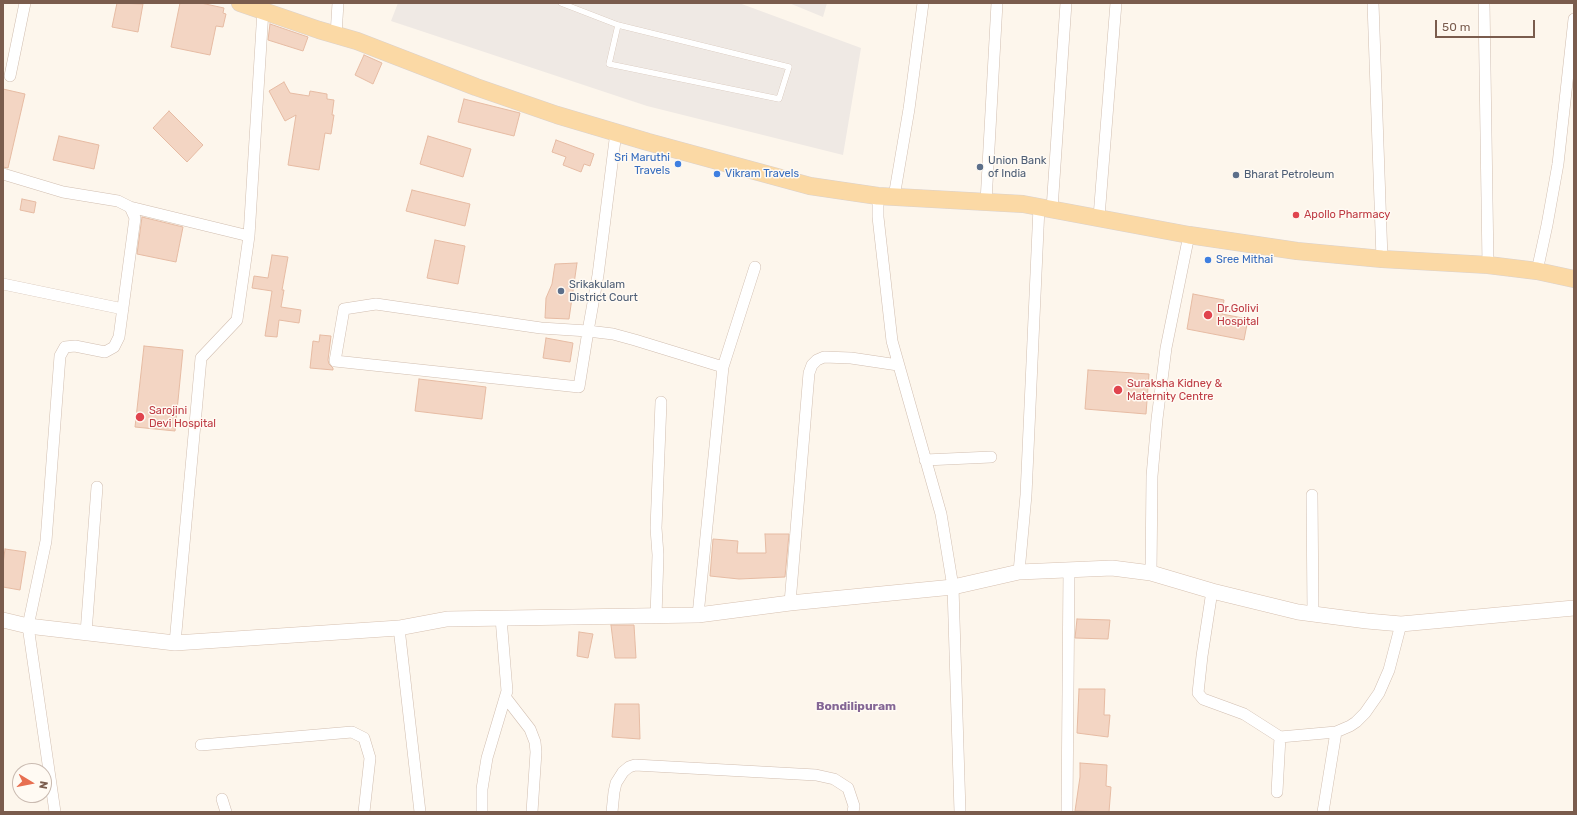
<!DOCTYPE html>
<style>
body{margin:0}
#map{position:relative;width:1577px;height:815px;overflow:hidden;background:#fdf6ec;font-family:Rubik,sans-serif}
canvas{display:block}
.frame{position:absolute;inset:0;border:4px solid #7a5c4d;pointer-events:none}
.north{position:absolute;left:12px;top:763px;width:40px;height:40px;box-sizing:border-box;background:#fffaf3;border:1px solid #cabbb1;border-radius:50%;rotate:100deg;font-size:11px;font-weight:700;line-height:16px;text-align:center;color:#7a5c4d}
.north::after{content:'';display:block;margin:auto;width:14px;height:18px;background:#e76f51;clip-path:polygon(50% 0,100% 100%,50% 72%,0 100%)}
.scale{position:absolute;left:1435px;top:20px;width:100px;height:18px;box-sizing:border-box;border:2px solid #7a5c4d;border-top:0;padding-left:5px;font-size:12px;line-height:14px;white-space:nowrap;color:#7a5c4d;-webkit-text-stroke:3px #fffaf3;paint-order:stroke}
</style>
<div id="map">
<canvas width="1577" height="815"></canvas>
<div class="frame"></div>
<div class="north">N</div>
<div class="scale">50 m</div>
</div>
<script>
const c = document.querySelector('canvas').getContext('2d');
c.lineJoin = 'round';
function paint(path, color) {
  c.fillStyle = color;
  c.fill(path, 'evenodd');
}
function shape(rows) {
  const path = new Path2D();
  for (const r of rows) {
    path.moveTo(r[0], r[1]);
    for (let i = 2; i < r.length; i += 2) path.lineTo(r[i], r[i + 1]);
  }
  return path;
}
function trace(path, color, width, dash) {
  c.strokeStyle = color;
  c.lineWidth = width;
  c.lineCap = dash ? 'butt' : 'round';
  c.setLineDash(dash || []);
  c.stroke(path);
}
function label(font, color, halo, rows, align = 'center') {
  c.font = font + ' Rubik,sans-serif';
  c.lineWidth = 3;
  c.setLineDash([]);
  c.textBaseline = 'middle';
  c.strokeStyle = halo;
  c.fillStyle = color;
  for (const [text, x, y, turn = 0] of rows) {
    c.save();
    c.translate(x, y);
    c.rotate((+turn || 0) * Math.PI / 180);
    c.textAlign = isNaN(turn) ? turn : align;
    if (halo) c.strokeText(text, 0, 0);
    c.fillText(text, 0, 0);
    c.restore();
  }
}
paint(shape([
 [398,3,739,3,861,48,843,155,647,106,391,21],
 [789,3,827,3,823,17]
]), '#efe9e4');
const building = shape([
 [117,3,143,4,138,32,112,27,117,3],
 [180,3,201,3,224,8,223,13,226,14,223,27,216,26,210,55,171,47,180,3],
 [270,24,308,37,303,51,268,40,270,24],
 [364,55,382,63,373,84,355,75,364,55],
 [284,82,290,93,309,96,310,91,327,94,327,99,334,100,332,115,334,115,331,134,325,133,319,170,288,165,296,115,285,121,269,91,284,82],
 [3,89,25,94,8,168,3,167,3,89],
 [464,99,520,113,514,136,458,122,464,99],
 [169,111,203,145,187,162,153,128,169,111],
 [59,136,99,145,94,169,53,160,59,136],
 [428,136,471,149,463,177,420,164,428,136],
 [556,140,594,154,590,166,584,164,581,172,563,165,566,157,552,152,556,140],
 [412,190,470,204,465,226,406,211,412,190],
 [22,199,36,202,34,213,20,210,22,199],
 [142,217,183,227,176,262,137,254,142,217],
 [435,240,465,246,458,284,427,278,435,240],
 [272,255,288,257,282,290,284,290,281,307,301,310,299,323,279,320,277,337,265,336,272,291,252,288,254,276,268,278,272,255],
 [577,263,569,319,545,318,546,298,552,284,555,264,577,263],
 [1193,294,1224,300,1222,314,1248,319,1244,340,1187,329,1193,294],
 [320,335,331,336,328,360,329,364,333,368,333,370,310,368,313,341,319,342,320,335],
 [546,338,573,343,570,362,543,358,546,338],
 [144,346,183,350,175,431,135,427,144,346],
 [1088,370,1149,374,1146,414,1085,409,1088,370],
 [419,379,486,387,482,419,415,411,419,379],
 [765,534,789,534,785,577,739,579,710,576,713,539,738,541,737,553,766,553,765,534],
 [5,549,26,552,20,590,3,587,3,564,5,549],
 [1077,619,1110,620,1108,639,1075,638,1077,619],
 [611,625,634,625,636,658,615,658,611,625],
 [579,632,593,634,588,658,577,656,579,632],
 [1079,689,1105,689,1104,715,1110,715,1108,737,1077,733,1079,689],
 [615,704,639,704,640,739,612,737,615,704],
 [1080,763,1107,765,1106,786,1111,787,1109,812,1075,811,1080,777,1080,763]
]);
paint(building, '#f3d5c3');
trace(building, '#e6bba3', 1);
const lane = shape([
 [561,3,618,25,789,67,779,99,609,64,618,25]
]);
const street = shape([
 [1373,3,1382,259],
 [1484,3,1488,265],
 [336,35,338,3],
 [10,76,25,3],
 [616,132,598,275,588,331,613,334,635,340,723,367,698,615],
 [3,174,63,192,118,201,130,207,135,218,119,337,114,347,105,352,75,346,65,347,60,356,46,541,28,626,55,812],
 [878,196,878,217,892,341,941,514,953,587,960,812],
 [894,197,909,109,923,3],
 [986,202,997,3],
 [130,207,249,236],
 [1052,209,1066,3],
 [1099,217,1116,3],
 [1537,271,1547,225,1558,164,1574,19],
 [3,284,123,309],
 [376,304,541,328,588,331,579,387,335,361,344,309,376,304],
 [723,367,755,267],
 [925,460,991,457],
 [1312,495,1313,614],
 [1019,572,1026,495,1039,207],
 [1151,573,1152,476,1157,419,1166,348,1189,235],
 [1212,591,1202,656,1198,693,1203,699,1244,714,1280,737,1336,732,1350,726,1356,722,1365,713,1379,693,1389,670,1401,624],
 [790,603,809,373,812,365,817,360,824,357,851,358,898,365],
 [656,617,658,555,656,528,661,402],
 [399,628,420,812],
 [86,633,97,487],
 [175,643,201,358,237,320,249,236,263,10],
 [506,698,530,729,535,742,536,752,532,812],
 [201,745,352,732,364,738,370,758,364,812],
 [1277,792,1280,737],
 [222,799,226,812],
 [482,812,482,789,487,758,507,691,501,618],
 [612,812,614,792,616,783,623,772,629,767,635,765,816,775,834,779,848,788,854,806,853,812],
 [1067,812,1069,569],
 [1323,812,1336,732]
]);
const secondary = shape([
 [3,620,28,626,175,643,399,628,447,619,698,615,790,603,953,587,1019,572,1112,568,1151,573,1212,591,1298,612,1367,621,1401,624,1574,608]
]);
const primary = shape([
 [240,3,319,30,357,41,476,87,557,115,648,142,810,186,878,196,1023,204,1189,235,1297,251,1382,259,1488,265,1537,271,1574,279]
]);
trace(lane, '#d1beb0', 6);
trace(street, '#d1beb0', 12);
trace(secondary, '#d6c0b0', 16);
trace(primary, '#dad1cd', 18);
trace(lane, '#fff', 5.5);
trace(street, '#fff', 11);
trace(secondary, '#fff', 15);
trace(primary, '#fbd9a5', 17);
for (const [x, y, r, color] of [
 [678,164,4,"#3f7fe0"],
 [980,167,4,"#5c6f8a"],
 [717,174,4,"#3f7fe0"],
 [1236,175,4,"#5c6f8a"],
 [1296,215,4,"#e0444e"],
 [1208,260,4,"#3f7fe0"],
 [561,291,4,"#5c6f8a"],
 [1208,315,5,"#e0444e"],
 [1118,390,5,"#e0444e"],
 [140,417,5,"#e0444e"]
]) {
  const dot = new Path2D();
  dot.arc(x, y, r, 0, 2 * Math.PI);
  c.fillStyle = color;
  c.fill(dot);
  trace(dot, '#fffaf3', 1.5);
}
label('11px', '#366cbe', '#fffaf3', [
 ["Sri Maruthi",670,158,"right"],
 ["Travels",670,171,"right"],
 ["Vikram Travels",725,174],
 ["Sree Mithai",1216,260]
], 'left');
label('11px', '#4e5e75', '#fffaf3', [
 ["Union Bank",988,161],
 ["of India",988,174],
 ["Bharat Petroleum",1244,175],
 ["Srikakulam",569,285],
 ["District Court",569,298]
], 'left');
label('11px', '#be3a42', '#fffaf3', [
 ["Apollo Pharmacy",1304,215],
 ["Dr.Golivi",1217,309],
 ["Hospital",1217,322],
 ["Suraksha Kidney &",1127,384],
 ["Maternity Centre",1127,397],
 ["Sarojini",149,411],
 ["Devi Hospital",149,424]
], 'left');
label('bold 12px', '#846695', '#fffaf3', [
 ["Bondilipuram",856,707]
]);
</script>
